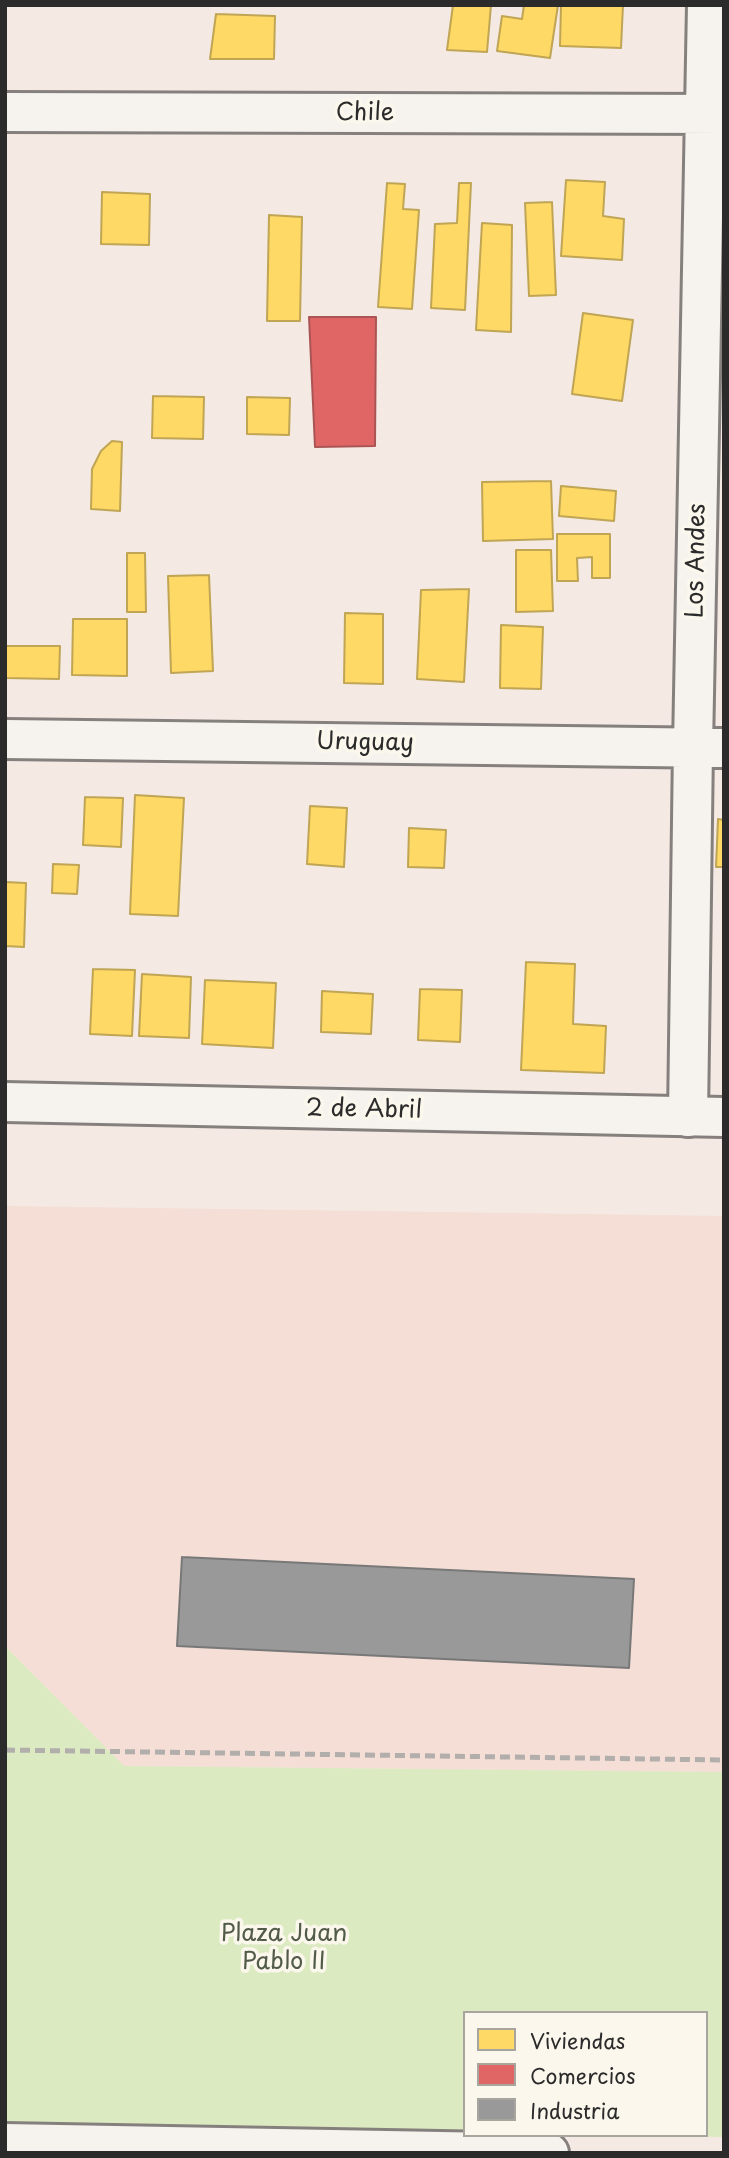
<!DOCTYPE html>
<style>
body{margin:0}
#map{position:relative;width:729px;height:2158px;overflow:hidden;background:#f4e9e3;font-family:"Playpen Sans",sans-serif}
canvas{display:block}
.frame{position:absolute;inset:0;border:7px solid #2b2b2b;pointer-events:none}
.legend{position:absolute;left:463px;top:2011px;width:245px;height:126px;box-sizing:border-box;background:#fbf7ec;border:2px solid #a8a59f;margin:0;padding:9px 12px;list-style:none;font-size:21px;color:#2b2b2b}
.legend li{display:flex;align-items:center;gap:14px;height:35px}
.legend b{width:35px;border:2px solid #a8a59f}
</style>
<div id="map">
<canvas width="729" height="2158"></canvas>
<div class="frame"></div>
<ul class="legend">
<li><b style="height:19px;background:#ffd966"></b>Viviendas</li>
<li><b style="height:19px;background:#e06666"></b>Comercios</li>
<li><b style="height:19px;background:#999"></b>Industria</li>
</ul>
</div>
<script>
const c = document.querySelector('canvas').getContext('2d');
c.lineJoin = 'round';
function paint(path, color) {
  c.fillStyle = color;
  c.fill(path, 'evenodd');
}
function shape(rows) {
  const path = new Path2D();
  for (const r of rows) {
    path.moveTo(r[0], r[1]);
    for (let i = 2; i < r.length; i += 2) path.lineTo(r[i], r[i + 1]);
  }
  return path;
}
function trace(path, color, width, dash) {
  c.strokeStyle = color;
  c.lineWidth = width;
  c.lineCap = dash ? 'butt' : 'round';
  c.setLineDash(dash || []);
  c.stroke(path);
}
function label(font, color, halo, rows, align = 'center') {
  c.font = font + ' "Playpen Sans",sans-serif';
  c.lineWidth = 7;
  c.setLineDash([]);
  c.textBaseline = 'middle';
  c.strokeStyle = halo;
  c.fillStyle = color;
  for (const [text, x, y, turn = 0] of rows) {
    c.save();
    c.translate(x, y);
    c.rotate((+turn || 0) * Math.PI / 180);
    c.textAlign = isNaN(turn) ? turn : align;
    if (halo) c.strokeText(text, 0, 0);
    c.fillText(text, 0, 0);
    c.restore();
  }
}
paint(shape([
 [5,1206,724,1216,724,1772,124,1766,5,1646]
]), '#f4ded5');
paint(shape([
 [5,1646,124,1766,724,1772,724,2137,619,2135,706,2135,706,2013,465,2013,465,2132,5,2124]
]), '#dbeac0');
const homes = shape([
 [453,5,491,5,487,52,447,50,453,5],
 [524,5,558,5,550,58,497,51,502,16,522,19,524,5],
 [561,5,623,5,621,48,560,46,561,5],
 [216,14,275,16,274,59,210,59,216,14],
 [566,180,605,182,603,216,624,219,622,260,561,256,566,180],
 [387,183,405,184,403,209,419,210,412,309,378,307,387,183],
 [459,183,471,183,465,310,431,308,435,224,457,223,459,183],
 [102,192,150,194,149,245,101,244,102,192],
 [552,202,556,295,529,296,525,203,552,202],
 [269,215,302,217,300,321,267,321,269,215],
 [482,223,512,225,511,332,476,330,482,223],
 [583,313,633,320,622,401,572,394,583,313],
 [153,396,204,397,203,439,152,438,153,396],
 [247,397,290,398,289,435,247,434,247,397],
 [112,441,122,442,120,511,91,509,92,469,101,451,112,441],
 [551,481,553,539,483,541,482,482,551,481],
 [561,486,616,491,614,521,559,516,561,486],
 [557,534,610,534,610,578,592,578,592,557,577,558,578,581,557,581,557,534],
 [516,550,551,550,553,611,516,612,516,550],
 [127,553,145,553,146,612,127,612,127,553],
 [209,575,213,671,171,673,168,576,209,575],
 [469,589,464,682,417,679,421,590,469,589],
 [345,613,383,614,383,684,344,683,345,613],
 [73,619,127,619,127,676,72,675,73,619],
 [501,625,543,627,541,689,500,688,501,625],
 [5,646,60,646,59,679,5,678,5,646],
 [135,795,184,798,178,916,130,914,135,795],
 [85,797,123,798,121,847,83,845,85,797],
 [310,806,347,808,344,867,307,864,310,806],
 [718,819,724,820,724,867,716,867,718,819],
 [409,828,446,830,444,868,408,867,409,828],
 [53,864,79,865,77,894,52,893,53,864],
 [5,882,26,883,24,947,5,946,5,882],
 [526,962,575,964,573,1024,606,1026,604,1073,521,1070,526,962],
 [93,969,135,970,132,1036,90,1034,93,969],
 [142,974,191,977,189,1038,139,1036,142,974],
 [205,980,276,983,273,1048,202,1044,205,980],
 [420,989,462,990,460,1042,418,1040,420,989],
 [322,991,373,994,371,1034,321,1032,322,991]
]);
paint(homes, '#ffd966');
trace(homes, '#bfa554', 2);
const shops = shape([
 [309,317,376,317,375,446,315,447,309,317]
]);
paint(shops, '#e06666');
trace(shops, '#aa5454', 2);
const industry = shape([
 [182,1557,634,1579,629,1668,177,1646,182,1557]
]);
paint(industry, '#999');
trace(industry, '#787878', 2);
const minor = shape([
 [5,112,724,114],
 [5,739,724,748],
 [688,1117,693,747,707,5],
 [5,2143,549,2153]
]);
const major = shape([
 [5,1102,724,1117]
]);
trace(minor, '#85807e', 44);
trace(major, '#85807e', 44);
trace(minor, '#f6f3ef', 38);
trace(major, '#f6f3ef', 38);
trace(shape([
 [5,1750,724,1760]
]), '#b1aeac', 5, [10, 5]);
label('24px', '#2b2b2b', '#fbf7ec', [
 ["Chile",365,113],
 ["Los Andes",697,561,-89],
 ["Uruguay",365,743,1],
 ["2 de Abril",364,1110,1]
]);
label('24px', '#525b49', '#fbf7ec', [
 ["Plaza Juan",284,1934],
 ["Pablo II",284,1962]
]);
</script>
